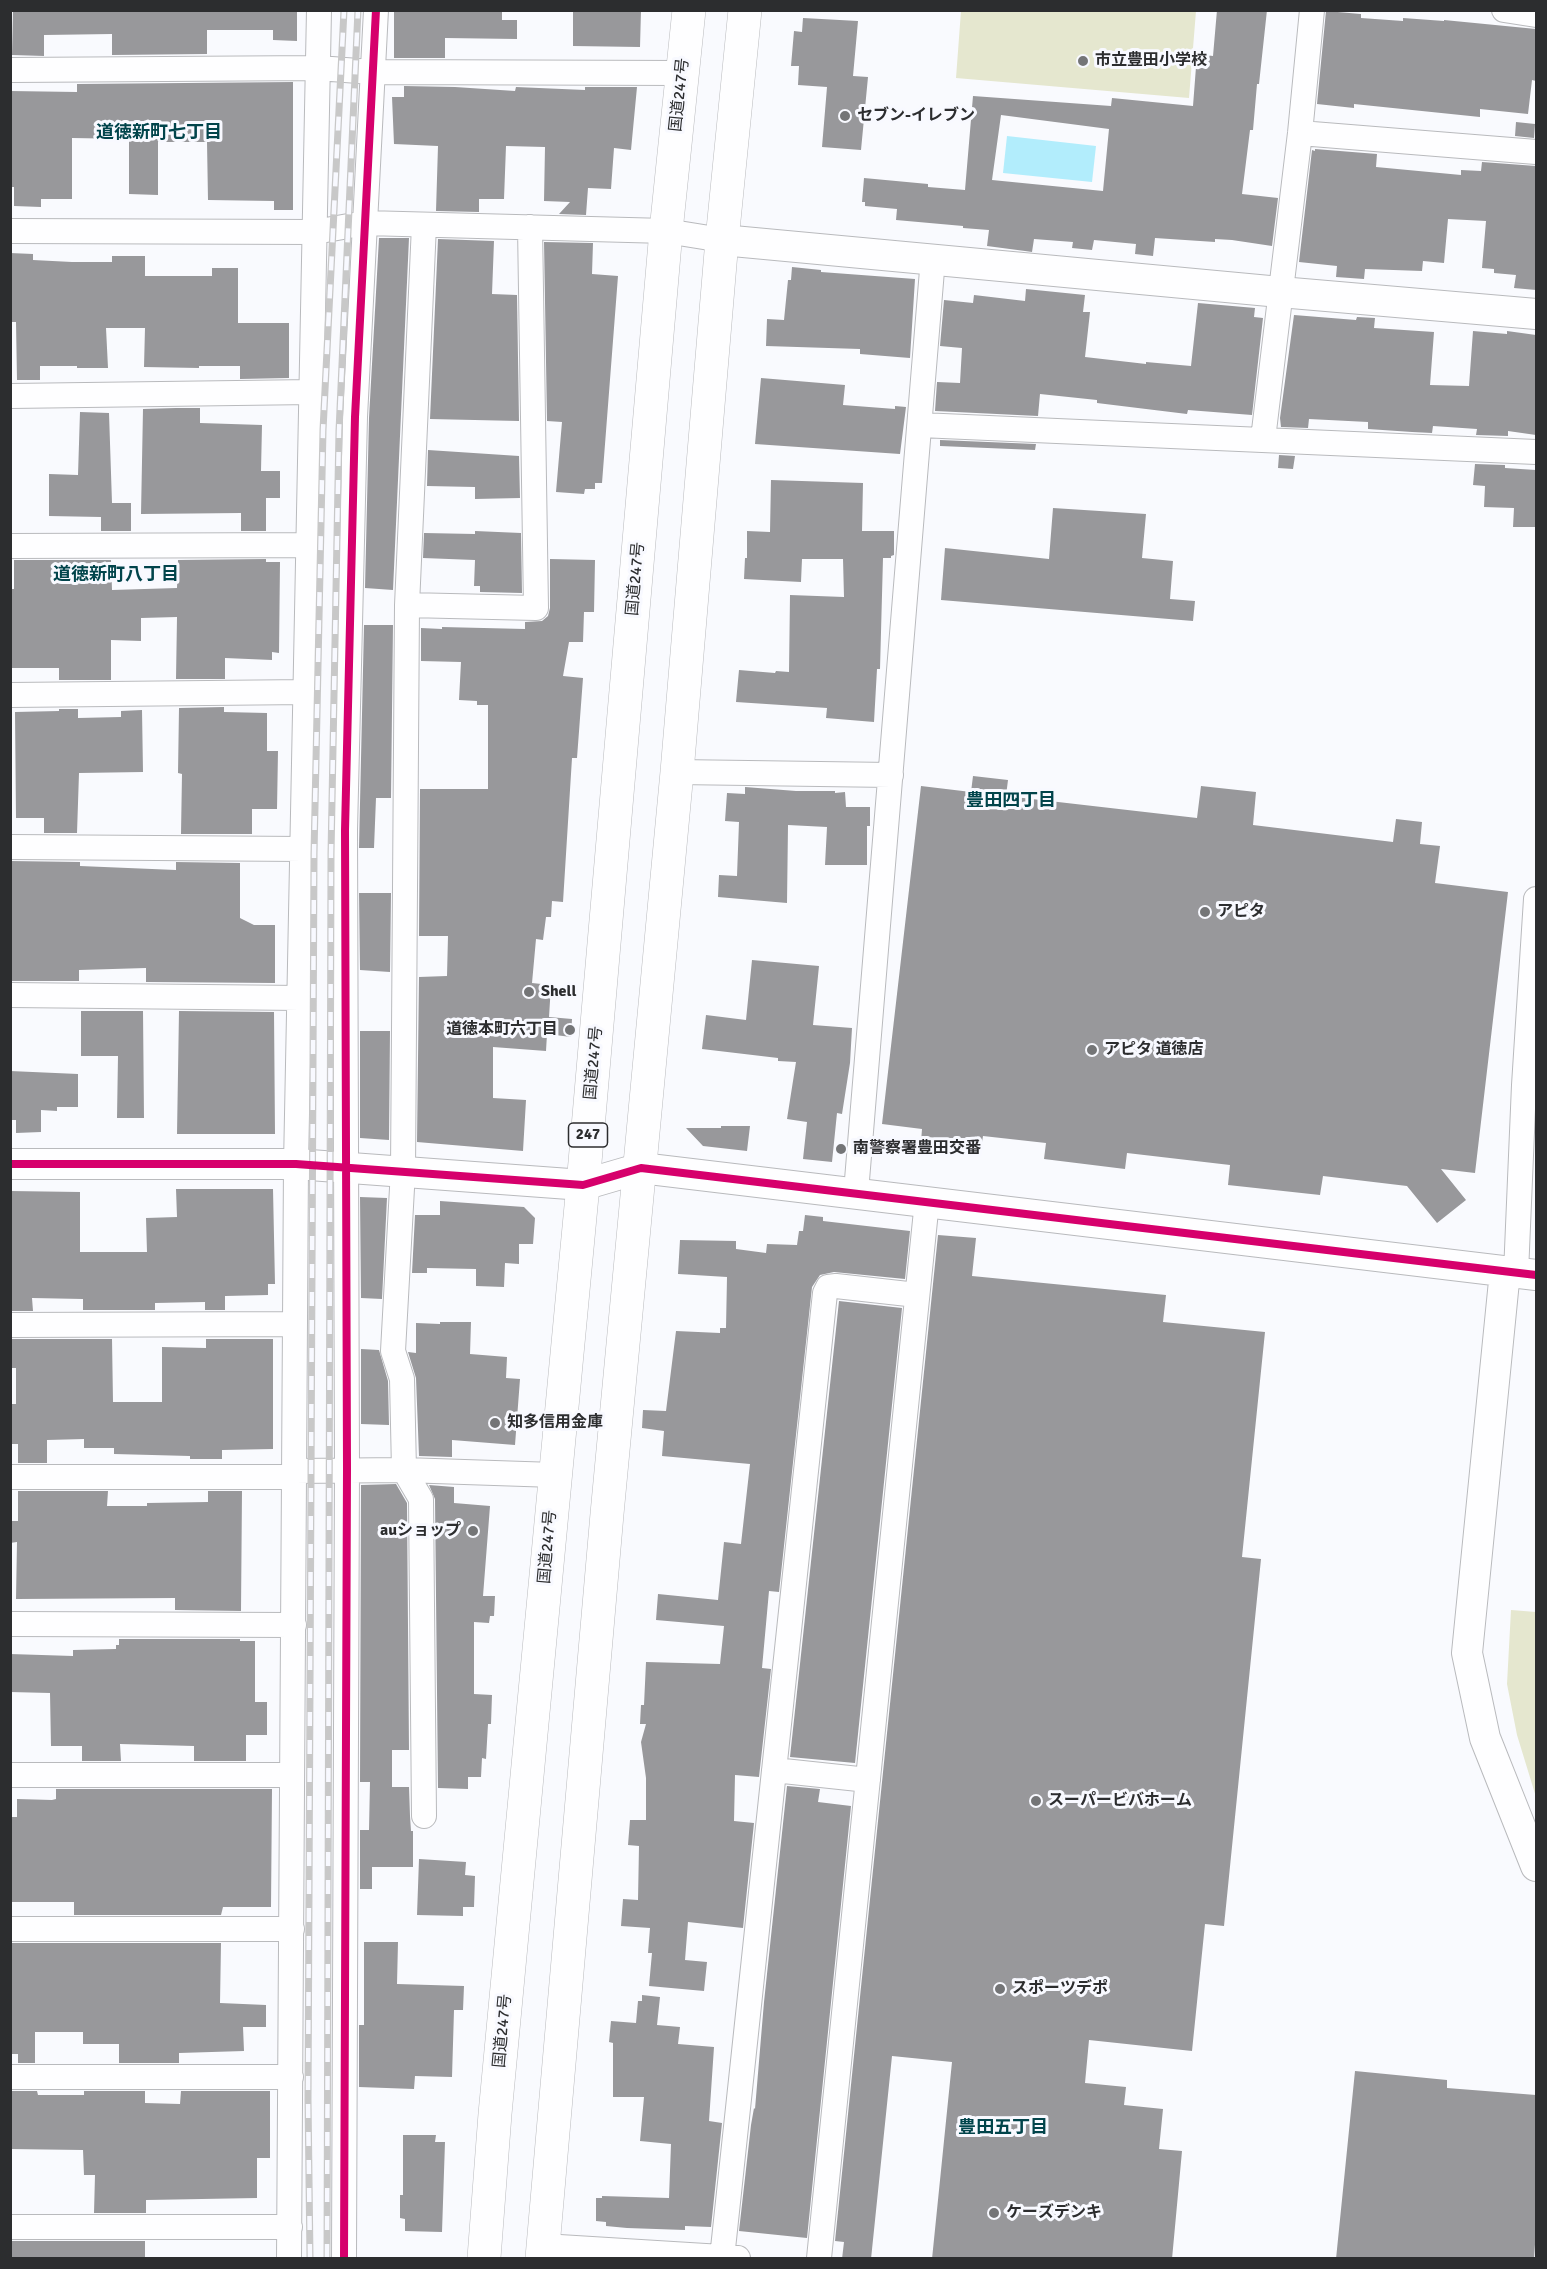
<!DOCTYPE html>
<meta charset="utf-8">
<style>
body{margin:0}
#map{position:relative;width:1547px;height:2269px;overflow:hidden;background:#f9fafe;font-family:Signika,sans-serif}
canvas{display:block}
.frame{position:absolute;inset:0;border:12px solid #2c2d2f;pointer-events:none}
</style>
<div id="map">
<canvas width="1547" height="2269"></canvas>
<div class="frame"></div>
</div>
<script>
const c = document.querySelector('canvas').getContext('2d');
c.lineJoin = 'round';
function paint(path, color) {
  c.fillStyle = color;
  c.fill(path, 'evenodd');
}
function shape(rows) {
  const path = new Path2D();
  for (const r of rows) {
    path.moveTo(r[0], r[1]);
    for (let i = 2; i < r.length; i += 2) path.lineTo(r[i], r[i + 1]);
  }
  return path;
}
function trace(path, color, width, dash) {
  c.strokeStyle = color;
  c.lineWidth = width;
  c.lineCap = dash ? 'butt' : 'round';
  c.setLineDash(dash || []);
  c.stroke(path);
}
function label(font, color, halo, rows, align = 'center') {
  c.font = font + ' Signika,"Noto Sans JP",sans-serif';
  c.lineWidth = 6;
  c.setLineDash([]);
  c.textBaseline = 'middle';
  c.strokeStyle = halo;
  c.fillStyle = color;
  for (const [text, x, y, turn = 0] of rows) {
    c.save();
    c.translate(x, y);
    c.rotate((+turn || 0) * Math.PI / 180);
    c.textAlign = isNaN(turn) ? turn : align;
    if (halo) c.strokeText(text, 0, 0);
    c.fillText(text, 0, 0);
    c.restore();
  }
}
paint(shape([
 [961,11,1196,11,1189,98,956,78],
 [1511,1610,1536,1612,1536,1797,1517,1735,1507,1684]
]), '#e5e7cf');
paint(shape([
 [1007,136,1096,146,1092,182,1003,173]
]), '#b2edfc');
paint(shape([
 [13,10,297,10,297,41,273,40,273,30,207,30,207,54,112,55,112,34,44,35,44,56,12,55],
 [394,10,502,10,502,20,517,20,517,39,445,38,445,58,394,58],
 [573,10,641,10,640,47,573,46],
 [1217,10,1267,10,1259,84,1257,84,1253,130,1250,130,1242,194,1278,198,1272,246,1232,240,1215,239,1215,242,1155,238,1153,256,1135,254,1136,244,1094,240,1092,250,1072,248,1073,242,1034,239,1032,252,1025,251,987,246,989,230,963,228,963,226,896,220,897,209,865,206,865,202,862,202,864,178,928,184,928,187,965,190,973,96,1111,106,1112,98,1193,106,1197,54,1213,56],
 [1001,115,1109,129,1103,191,992,180],
 [1326,11,1361,14,1361,18,1403,21,1403,18,1444,21,1444,20,1536,29,1536,81,1532,80,1528,114,1480,109,1480,117,1354,104,1354,108,1317,104],
 [803,18,858,21,853,76,868,77,861,150,822,147,827,87,798,85,799,66,791,66,794,31,802,32],
 [293,82,293,210,274,210,274,201,208,200,207,142,158,142,158,195,129,194,129,139,72,138,72,199,41,199,41,207,14,206,14,187,10,187,10,91,77,92,77,84],
 [404,86,455,87,515,91,516,87,585,90,585,87,637,87,631,150,614,148,611,189,588,188,586,215,559,214,570,202,544,201,545,147,506,146,504,199,479,199,479,212,436,211,438,146,394,144,392,97,404,97],
 [1516,122,1535,124,1534,138,1515,136],
 [1315,149,1377,154,1376,167,1461,175,1461,170,1481,171,1482,162,1536,166,1536,290,1514,288,1516,275,1494,273,1494,269,1482,268,1486,221,1448,219,1444,263,1423,261,1422,271,1365,269,1364,279,1336,277,1337,266,1299,262,1312,150,1315,151],
 [379,238,409,238,393,590,365,588,369,418],
 [438,239,494,241,492,294,517,295,519,421,430,419],
 [544,242,593,243,592,274,618,276,602,483,595,483,595,489,585,489,584,494,556,492,562,422,547,421],
 [10,253,33,254,33,260,72,262,112,262,112,256,145,256,145,276,212,276,212,268,238,268,238,323,289,323,289,378,240,379,240,366,199,366,199,368,144,367,145,328,106,328,108,368,77,368,77,366,40,366,40,380,17,380,16,322,10,322],
 [792,267,821,270,821,272,915,279,910,358,860,354,860,349,766,346,767,319,784,320,788,280,791,280],
 [1026,289,1085,295,1083,312,1090,312,1085,357,1146,364,1146,362,1191,366,1198,303,1255,308,1254,317,1263,318,1252,415,1188,410,1187,414,1097,403,1097,400,1040,394,1038,416,935,411,937,382,960,383,962,348,940,346,944,300,973,303,974,295,1025,301],
 [1294,315,1356,320,1357,317,1375,318,1374,328,1434,332,1430,385,1469,386,1473,331,1507,334,1507,331,1536,335,1536,435,1508,431,1508,436,1476,435,1477,429,1433,426,1432,433,1412,432,1368,429,1368,422,1309,419,1308,428,1281,427,1280,418],
 [761,378,845,385,843,405,895,409,895,406,906,407,900,454,755,444],
 [176,408,200,408,200,423,262,425,261,471,280,471,280,498,266,498,266,531,241,531,241,513,141,514,143,409],
 [80,412,109,413,112,503,131,503,131,531,101,531,101,517,49,516,49,474,78,475],
 [940,440,1036,444,1035,450,940,446],
 [428,450,519,456,520,498,475,499,475,487,427,486],
 [1279,455,1295,456,1293,469,1278,468],
 [1475,464,1505,465,1505,468,1536,470,1536,527,1513,527,1514,508,1484,507,1485,486,1473,485],
 [771,480,863,483,862,531,894,531,894,555,891,556,891,558,883,558,880,669,877,669,874,722,826,718,827,708,736,702,739,670,775,673,776,671,789,672,790,595,844,597,843,559,802,559,801,582,744,579,745,558,747,558,747,531,770,532],
 [1053,508,1146,514,1142,558,1173,561,1170,599,1195,601,1193,621,941,600,945,548,1049,559],
 [475,531,521,533,522,593,480,592,480,586,474,586,475,560,423,558,424,533,475,534],
 [266,559,266,562,280,562,279,653,272,652,272,660,225,658,225,679,176,679,177,617,141,618,141,641,111,640,111,680,59,680,59,668,10,668,10,589,14,589,14,560,111,560,112,590,177,588,178,560],
 [550,559,595,560,594,612,584,612,583,642,569,642,563,676,583,678,577,758,572,758,563,902,552,901,551,917,546,917,543,940,536,939,532,983,551,985,549,1017,572,1019,571,1037,547,1034,546,1051,493,1047,493,1098,526,1100,523,1151,417,1142,419,977,447,976,448,936,419,936,420,789,488,789,488,705,477,705,477,701,459,700,461,662,421,661,421,628,442,629,442,627,525,629,525,622,542,621,548,616,550,608],
 [364,625,393,625,391,798,376,798,374,848,359,848],
 [224,707,224,712,267,713,267,751,278,751,277,809,252,809,252,834,181,834,182,774,178,773,179,708],
 [59,709,78,709,78,718,121,717,121,711,142,710,143,772,79,773,77,833,44,833,44,818,16,818,15,712,59,711],
 [973,776,1008,780,1006,796,1197,818,1201,786,1256,792,1253,825,1393,842,1396,819,1422,822,1420,844,1440,846,1435,883,1508,892,1475,1173,1441,1169,1466,1200,1437,1223,1407,1186,1323,1176,1320,1195,1228,1185,1230,1165,1127,1153,1125,1169,1044,1159,1046,1143,983,1136,981,1149,921,1142,922,1129,882,1124,921,786,971,792],
 [745,787,796,791,835,791,835,793,845,792,846,807,870,807,870,826,867,826,867,865,825,865,827,827,788,825,787,903,718,897,719,875,737,876,739,822,725,821,727,793,745,794],
 [10,861,80,862,80,866,176,870,176,862,240,863,240,918,254,925,275,925,275,983,146,982,146,968,79,970,79,981,10,981],
 [359,893,391,893,390,972,360,970],
 [752,960,819,966,813,1025,852,1028,850,1063,842,1114,837,1113,832,1162,803,1159,807,1122,787,1119,796,1062,778,1061,778,1058,702,1049,706,1015,746,1020],
 [81,1011,143,1011,144,1118,117,1118,118,1056,81,1056],
 [179,1011,274,1012,275,1134,177,1134],
 [360,1031,390,1031,389,1140,360,1138],
 [10,1071,78,1074,78,1107,57,1107,57,1111,41,1110,41,1132,16,1133,16,1120,10,1120],
 [721,1126,750,1126,747,1151,703,1146,686,1128,721,1128],
 [176,1189,273,1189,275,1284,268,1284,268,1295,225,1296,225,1310,205,1310,205,1302,155,1303,155,1310,83,1310,83,1299,32,1298,33,1311,10,1311,10,1191,80,1192,80,1252,147,1252,146,1218,177,1217],
 [360,1197,387,1198,382,1299,361,1298],
 [440,1201,524,1207,535,1218,533,1244,519,1244,519,1264,505,1263,504,1287,476,1286,476,1269,427,1268,427,1273,412,1273,415,1215,440,1215],
 [805,1215,823,1217,823,1221,910,1231,905,1279,834,1272,820,1275,812,1287,779,1592,769,1591,762,1668,771,1669,759,1777,735,1775,734,1821,754,1823,743,1928,688,1922,685,1960,707,1962,704,1991,649,1986,652,1953,648,1953,650,1928,621,1926,623,1899,638,1900,639,1846,628,1845,630,1820,646,1820,646,1778,641,1742,646,1724,640,1724,641,1705,644,1705,646,1662,720,1664,724,1626,656,1620,658,1594,718,1600,724,1542,741,1544,750,1464,662,1456,664,1431,642,1428,643,1410,666,1411,676,1331,720,1333,720,1328,726,1328,727,1277,678,1274,680,1240,736,1241,736,1249,766,1253,767,1244,797,1245,799,1231,803,1231],
 [938,1235,976,1238,972,1276,1166,1295,1163,1322,1265,1332,1242,1557,1261,1559,1224,1926,1205,1924,1192,2051,1089,2040,1085,2083,1126,2087,1124,2105,1163,2109,1159,2149,1182,2151,1172,2259,932,2259,952,2062,892,2056,871,2259,842,2259,844,2242,835,2241],
 [839,1301,902,1308,855,1763,790,1757],
 [440,1322,471,1322,470,1354,507,1357,506,1378,520,1379,515,1445,452,1440,452,1457,419,1456,416,1378,408,1352,416,1353,416,1323,440,1324],
 [10,1339,112,1339,113,1402,162,1402,162,1347,206,1348,206,1339,273,1339,273,1449,222,1450,222,1459,190,1459,190,1456,114,1454,114,1448,84,1448,84,1439,47,1440,47,1463,18,1463,18,1444,10,1444,10,1404,16,1404,16,1368,10,1368],
 [361,1349,379,1350,388,1381,389,1425,361,1424],
 [396,1484,407,1503,409,1750,392,1750,392,1787,409,1787,410,1816,411,1831,413,1831,413,1867,372,1867,372,1889,360,1889,360,1830,369,1830,370,1782,360,1782,361,1485],
 [429,1485,454,1487,454,1503,490,1506,483,1596,495,1596,494,1616,490,1616,489,1623,474,1622,474,1694,492,1695,491,1724,488,1724,486,1759,482,1758,481,1777,468,1777,468,1789,438,1788,435,1499],
 [18,1491,108,1491,107,1506,147,1506,147,1503,208,1502,208,1491,242,1491,241,1611,175,1610,175,1598,16,1599,17,1542,10,1543,10,1521,18,1521],
 [119,1639,240,1639,240,1641,255,1641,255,1702,267,1702,267,1735,246,1735,246,1761,194,1761,194,1746,120,1744,121,1761,82,1761,82,1746,51,1746,50,1693,10,1692,10,1654,73,1656,73,1650,116,1649,116,1645,119,1645],
 [787,1786,820,1789,818,1802,851,1806,807,2238,739,2231,751,2125,754,2108,755,2109,764,2002],
 [56,1789,272,1789,271,1907,223,1907,221,1915,74,1915,74,1902,10,1902,10,1817,17,1817,17,1799,52,1800,56,1799],
 [419,1859,466,1862,465,1875,475,1876,474,1907,463,1907,463,1916,417,1915],
 [364,1942,398,1942,397,1984,464,1986,463,2010,454,2010,452,2077,415,2076,414,2089,359,2087,359,2025,364,2025],
 [10,1943,221,1943,220,2003,266,2005,266,2027,243,2027,244,2051,179,2053,179,2063,119,2063,119,2044,83,2044,83,2032,35,2032,35,2063,18,2063,18,2054,10,2054],
 [642,1995,660,1997,657,2025,680,2027,678,2044,714,2047,709,2121,722,2123,711,2227,685,2226,685,2230,627,2228,606,2226,606,2222,596,2221,596,2198,602,2198,602,2196,669,2198,671,2144,640,2141,644,2097,613,2097,613,2043,609,2042,611,2021,636,2023,638,2001,642,2001],
 [1355,2071,1447,2080,1447,2088,1536,2095,1536,2230,1534,2259,1336,2259],
 [10,2091,37,2091,38,2095,84,2095,84,2091,145,2091,145,2103,180,2104,181,2091,270,2091,270,2158,257,2158,257,2198,146,2200,146,2213,94,2213,95,2175,84,2175,83,2150,10,2149],
 [403,2135,436,2135,435,2142,445,2142,442,2232,405,2231,405,2219,400,2218,400,2195,403,2195],
 [10,2241,145,2241,145,2259,10,2259]
]), '#98989b');
const minor = shape([
 [1504,10,1536,15],
 [10,70,318,68,372,72,682,73],
 [1300,133,1536,152],
 [10,231,315,232,365,223,666,231,722,240],
 [10,396,312,392],
 [920,425,1536,452],
 [1263,439,1300,133,1312,10],
 [10,546,309,545],
 [407,605,424,225],
 [10,695,306,692],
 [677,772,891,775],
 [10,847,303,849],
 [10,995,300,998],
 [856,1192,933,258],
 [1516,1273,1524,1085,1536,899],
 [10,1325,295,1324],
 [295,1471,404,1470,555,1475],
 [10,1477,295,1477],
 [10,1624,294,1625],
 [774,1770,868,1780],
 [10,1775,292,1775],
 [424,1816,421,1499,404,1470,402,1379,393,1351,403,1170,407,605,536,608,530,227],
 [10,1929,292,1929],
 [10,2077,291,2077],
 [10,2227,290,2227],
 [543,2246,738,2258],
 [289,2258,296,1164,319,10],
 [344,2258,347,1469,345,830,355,417,376,10],
 [722,2258,825,1293,828,1287,836,1286,917,1295],
 [819,2258,927,1201]
]);
const tertiary = shape([
 [722,240,1280,292,1536,314],
 [10,1164,296,1164,583,1185,641,1168,1536,1275],
 [1505,1271,1467,1653,1485,1738,1536,1866]
]);
const trunk = shape([
 [484,2258,495,2114,583,1185,666,231,689,10],
 [542,2258,607,1514,677,772,722,240,745,10]
]);
trace(minor, '#b9babd', 26);
trace(tertiary, '#b9babd', 32);
trace(trunk, '#b9babd', 34);
trace(minor, '#fefeff', 24);
trace(tertiary, '#fefeff', 30);
trace(trunk, '#fefeff', 33);
const rail = shape([
 [310,2258,308,2099,314,854,323,430,344,10],
 [327,2258,331,854,339,431,358,10]
]);
trace(rail, '#c8c8c8', 7);
trace(rail, '#f8f9ff', 4.5, [14]);
trace(shape([
 [10,1164,296,1164,583,1185,641,1168,1536,1275],
 [344,2258,347,1469,345,830,355,417,376,10]
]), '#d6006c', 8);
for (const [x, y, r, color] of [
 [1083,61,6,"#747577"],
 [845,116,6,"#747577"],
 [1205,912,6,"#747577"],
 [529,992,6,"#747577"],
 [570,1030,6,"#747577"],
 [1092,1050,6,"#747577"],
 [841,1149,6,"#747577"],
 [495,1423,6,"#747577"],
 [473,1531,6,"#747577"],
 [1036,1801,6,"#747577"],
 [1000,1989,6,"#747577"],
 [994,2213,6,"#747577"]
]) {
  const dot = new Path2D();
  dot.arc(x, y, r, 0, 2 * Math.PI);
  c.fillStyle = color;
  c.fill(dot);
  trace(dot, '#f8f9ff', 2);
}
for (const [x, y, w] of [
 [588,1135,39]
]) {
  const box = new Path2D();
  box.roundRect(x - w / 2, y - 12, w, 24, 4.5);
  c.fillStyle = '#f8f9ff';
  c.fill(box);
  trace(box, '#2c2d2f', 1.5);
}
label('bold 15px', '#2c2d2f', null, [
 ["247",588,1135]
]);
label('bold 16px', '#2c2d2f', '#f8f9ff', [
 ["市立豊田小学校",1095,61],
 ["セブン-イレブン",857,116],
 ["アピタ",1217,912],
 ["Shell",541,992],
 ["道徳本町六丁目",558,1030,"right"],
 ["アピタ 道徳店",1104,1050],
 ["南警察署豊田交番",853,1149],
 ["知多信用金庫",507,1423],
 ["auショップ",461,1531,"right"],
 ["スーパービバホーム",1048,1801],
 ["スポーツデポ",1012,1989],
 ["ケーズデンキ",1006,2213]
], 'left');
label('16px', '#2c2d2f', '#f8f9ff', [
 ["国道247号",680,95,-84],
 ["国道247号",636,579,-85],
 ["国道247号",594,1063,-85],
 ["国道247号",548,1547,-85],
 ["国道247号",503,2031,-85]
]);
label('bold 18px', '#01444b', '#f8f9ff', [
 ["道徳新町七丁目",159,133],
 ["道徳新町八丁目",116,575],
 ["豊田四丁目",1011,801],
 ["豊田五丁目",1003,2128]
]);
</script>
